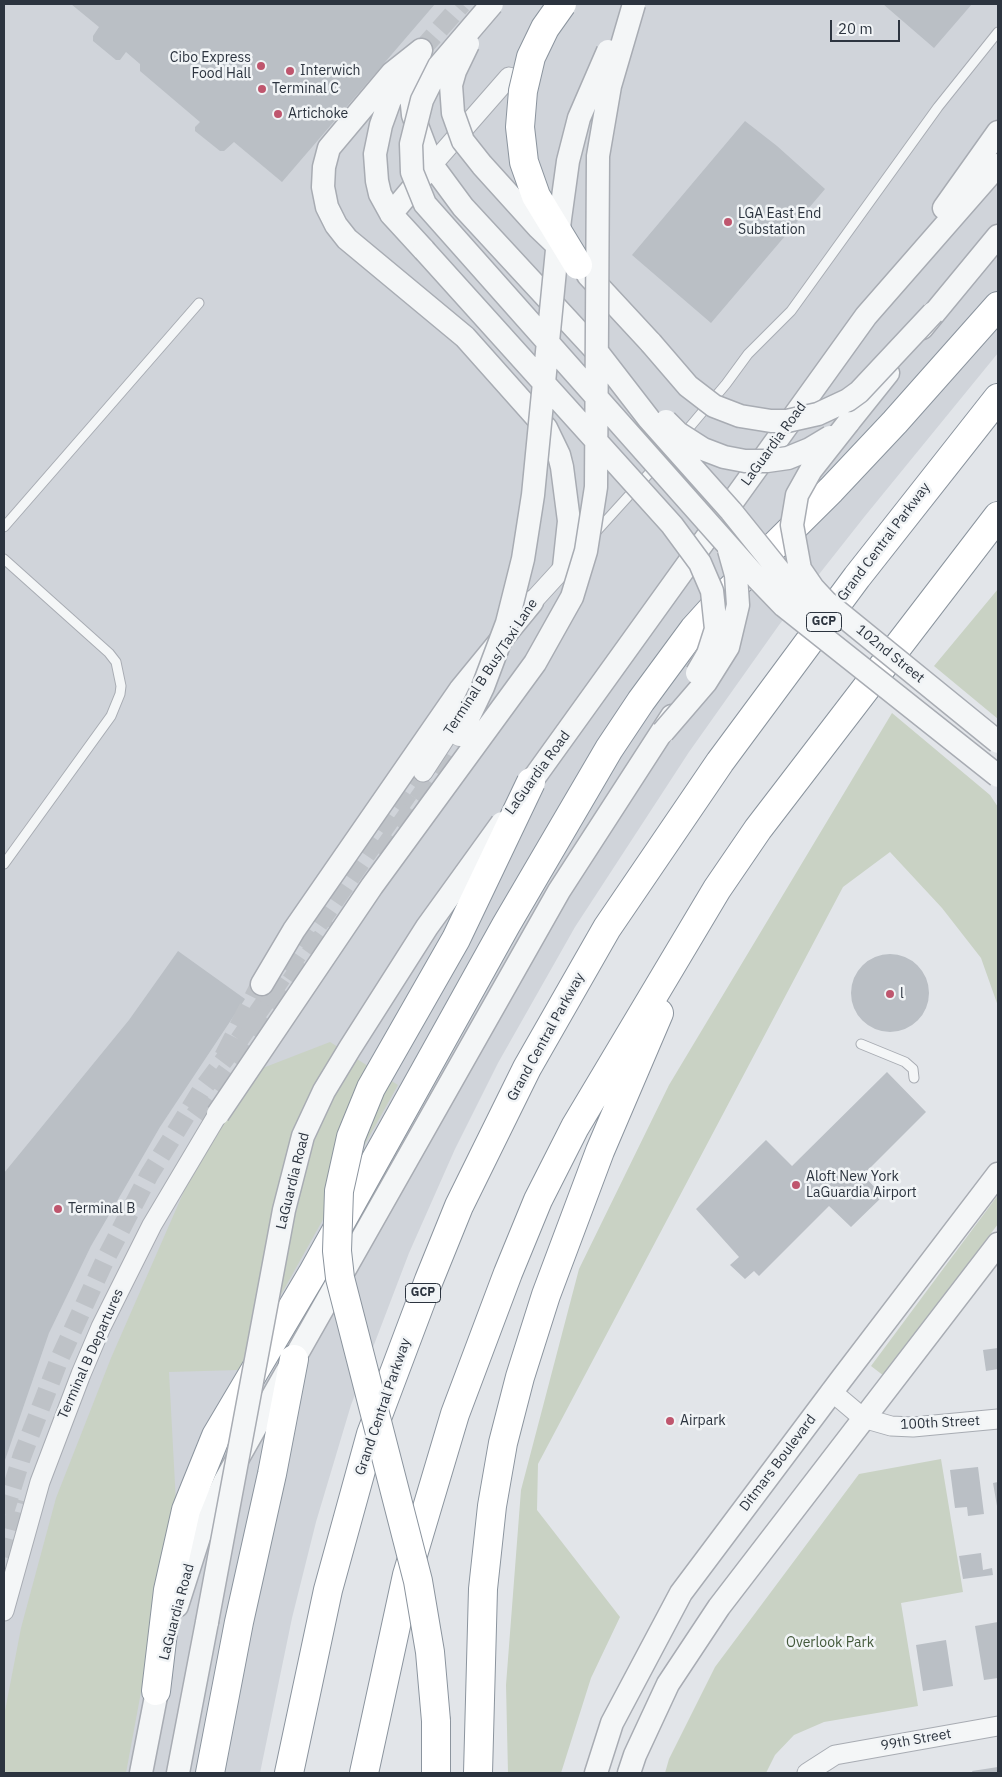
<!DOCTYPE html>
<style>
body{margin:0}
#map{position:relative;width:1002px;height:1777px;overflow:hidden;background:#e2e5e9;font-family:"IBM Plex Sans",sans-serif}
canvas{display:block}
.frame{position:absolute;inset:0;border:5px solid #2c343f;pointer-events:none}
.scale{position:absolute;left:830px;top:20px;width:70px;height:22px;box-sizing:border-box;border:2px solid #2c343f;border-top:0;padding-left:6px;font-size:15px;line-height:18px;white-space:nowrap;color:#2c343f;-webkit-text-stroke:4px #f1f4f6;paint-order:stroke}
</style>
<div id="map">
<canvas width="1002" height="1777"></canvas>
<div class="frame"></div>
<div class="scale">20 m</div>
</div>
<script>
const c = document.querySelector('canvas').getContext('2d');
c.lineJoin = 'round';
function paint(path, color) {
  c.fillStyle = color;
  c.fill(path, 'evenodd');
}
function shape(rows) {
  const path = new Path2D();
  for (const r of rows) {
    if (r.length === 3) {
      path.moveTo(r[0] + r[2], r[1]);
      path.arc(r[0], r[1], r[2], 0, 2 * Math.PI);
      continue;
    }
    path.moveTo(r[0], r[1]);
    for (let i = 2; i < r.length; i += 2) path.lineTo(r[i], r[i + 1]);
  }
  return path;
}
function trace(path, color, width, dash) {
  c.strokeStyle = color;
  c.lineWidth = width;
  c.lineCap = dash ? 'butt' : 'round';
  c.setLineDash(dash || []);
  c.stroke(path);
}
function label(font, color, halo, rows, align = 'center') {
  c.font = font + ' "IBM Plex Sans",sans-serif';
  c.lineWidth = 5;
  c.setLineDash([]);
  c.textBaseline = 'middle';
  c.strokeStyle = halo;
  c.fillStyle = color;
  for (const [text, x, y, turn = 0] of rows) {
    c.save();
    c.translate(x, y);
    c.rotate((+turn || 0) * Math.PI / 180);
    c.textAlign = isNaN(turn) ? turn : align;
    if (halo) c.strokeText(text, 0, 0);
    c.fillText(text, 0, 0);
    c.restore();
  }
}
paint(shape([
 [4,4,998,4,998,353,865,516,779,625,689,752,575,927,498,1063,455,1149,409,1253,351,1405,316,1522,292,1618,260,1773,4,1773]
]), '#d0d4da');
paint(shape([
 [998,589,998,719,934,666],
 [892,713,990,795,998,807,998,1006,981,958,942,908,890,852,843,887,538,1464,537,1510,620,1617,591,1678,561,1773,508,1773,506,1685,521,1490,579,1269,669,1085],
 [330,1042,398,1085,239,1370,169,1372,176,1503,126,1773,4,1773,4,1716,21,1628,56,1498,111,1358,195,1166,255,1071],
 [998,1195,998,1224,884,1376,871,1366],
 [941,1459,963,1592,901,1603,918,1706,824,1722,794,1735,775,1755,766,1773,665,1773,669,1759,715,1667,859,1474]
]), '#c9d2c4');
paint(shape([
 [71,4,435,4,282,182,234,142,224,151,220,151,195,131,195,127,200,122,140,71,140,64,126,52,120,60,116,60,93,41,93,36,99,27],
 [883,4,972,4,934,48],
 [745,121,777,146,825,189,711,323,632,255],
 [178,951,245,999,160,1127,91,1246,49,1333,4,1463,4,1173,129,1020],
 [890,993,39],
 [887,1072,926,1112,863,1175,883,1196,851,1227,829,1206,759,1276,754,1271,745,1279,730,1265,739,1257,696,1209,766,1140,792,1166],
 [998,1348,998,1369,986,1371,983,1350],
 [978,1467,984,1514,968,1516,967,1507,955,1508,950,1470],
 [998,1482,998,1506,997,1506,993,1483],
 [981,1553,983,1570,992,1568,993,1575,963,1579,959,1556],
 [998,1622,998,1678,984,1680,975,1626],
 [946,1640,953,1686,923,1691,916,1645],
 [998,1767,998,1773,973,1773,972,1771]
]), '#babfc5');
trace(shape([
 [421,50,462,4],
 [4,1514,22,1456,59,1360,105,1260,149,1175,201,1091,239,1040,423,772],
 [4,1557,19,1500]
]), '#bec2c7', 19, [19, 9]);
trace(shape([
 [381,855,437,775,460,735],
 [225,1057,262,984],
 [196,1116,334,923]
]), '#bec2c7', 22, [22, 11]);
const service = shape([
 [683,435,726,384,748,354,791,311,938,107,998,32],
 [4,527,199,303],
 [594,534,673,447],
 [4,559,109,653,116,662,121,686,120,694,111,716,4,864],
 [861,1044,905,1062,913,1069,914,1078]
]);
const minor = shape([
 [432,165,509,77],
 [524,614,532,602,564,567],
 [423,772,464,709],
 [831,1391,863,1418,891,1426,913,1427,998,1419],
 [4,1611,40,1482,81,1374,101,1327,152,1225,218,1114],
 [807,1773,835,1755,998,1726]
]);
const tertiary = shape([
 [421,50,392,73,329,148,324,167,323,187,327,207,336,225,347,239,465,337,546,428,559,455,562,467,569,521,564,567],
 [421,50,414,72,411,95,413,115,432,165,463,207,598,353],
 [409,70,390,100,381,125,375,154,377,181,380,194,391,214,424,250],
 [944,208,998,132],
 [391,214,428,170],
 [588,275,651,343],
 [922,328,998,236],
 [848,423,888,373],
 [531,782,866,316,998,165],
 [262,984,294,930,460,690,532,602],
 [177,1606,199,1537,225,1481,559,891,672,716],
 [141,1773,160,1676],
 [178,1773,207,1622],
 [596,1773,612,1723,681,1593,840,1381,998,1174],
 [629,1773,635,1755,668,1684,719,1607,998,1244]
]);
const motorway = shape([
 [156,1691,168,1590,186,1510,216,1436,312,1274,506,925,609,749,641,701,694,629,722,598,831,490,895,422,998,306],
 [210,1773,239,1622,272,1474,294,1359],
 [289,1773,328,1590,371,1434,429,1280,459,1206,527,1068,607,928,720,762,857,577,998,398],
 [364,1773,407,1575,455,1414,508,1273,538,1200,575,1127,717,889,758,829,998,516],
 [436,1773,436,1721],
 [478,1773,483,1589,492,1506,503,1443,520,1377,546,1295,600,1151,659,1013]
]);
trace(service, '#a8acb3', 11);
trace(minor, '#a8acb3', 21);
trace(tertiary, '#a8acb3', 25);
trace(motorway, '#8b949e', 30);
trace(service, '#f4f6f7', 9);
trace(minor, '#f4f6f7', 19);
trace(tertiary, '#f4f6f7', 22);
trace(motorway, '#fff', 28);
const tertiaryBridge = shape([
 [492,4,439,66,422,100,411,144,412,172,425,204,757,578,784,606,998,776],
 [468,44,455,71,451,85,453,113,463,141,482,165,539,228,563,251],
 [424,250,672,525,700,563,712,591,716,629,708,654,697,673],
 [651,343,688,386,714,406,740,416,771,421,787,421,818,414,848,400,859,392,933,313],
 [598,353,649,419,731,511,822,624],
 [666,421,678,433,703,449,724,457,745,461,767,461,788,458,810,449,830,437],
 [848,423,811,470,797,495,792,525,800,569,813,588,826,602,998,742],
 [663,732,706,682,728,647,738,605,736,575,729,550],
 [460,735,483,687,507,623,523,559,533,495,560,219,568,161,579,118,608,51],
 [218,1114,372,886,535,663,572,597,586,551,596,487,598,156,610,86,634,4],
 [207,1622,284,1210,303,1136,324,1091,350,1048,427,927,502,823]
]);
const motorwayBridge = shape([
 [562,4,545,28,531,57,523,91,520,127,524,162,536,196,578,265],
 [436,1721,430,1652,418,1581,340,1278,337,1251,339,1191,351,1137,371,1088,456,939,531,782]
]);
trace(tertiaryBridge, '#a8acb3', 25, []);
trace(motorwayBridge, '#8b949e', 30, []);
trace(tertiaryBridge, '#f4f6f7', 22);
trace(motorwayBridge, '#fff', 28);
for (const [x, y, r, color] of [
 [261,66,5,"#bf566e"],
 [290,71,5,"#bf566e"],
 [262,89,5,"#bf566e"],
 [278,114,5,"#bf566e"],
 [728,222,5,"#bf566e"],
 [890,994,5,"#bf566e"],
 [796,1185,5,"#bf566e"],
 [58,1209,5,"#bf566e"],
 [670,1421,5,"#bf566e"]
]) {
  const dot = new Path2D();
  dot.arc(x, y, r, 0, 2 * Math.PI);
  c.fillStyle = color;
  c.fill(dot);
  trace(dot, '#f1f4f6', 2);
}
for (const [x, y, w] of [
 [824,622,35],
 [423,1293,35]
]) {
  const box = new Path2D();
  box.roundRect(x - w / 2, y - 9.5, w, 19, 4);
  c.fillStyle = '#f1f4f6';
  c.fill(box);
  trace(box, '#2c343f', 1);
}
label('bold 12px', '#2c343f', null, [
 ["GCP",824,622],
 ["GCP",423,1293]
]);
label('14px', '#2c343f', '#f1f4f6', [
 ["Cibo Express",251,58,"right"],
 ["Food Hall",251,74,"right"],
 ["Interwich",300,71],
 ["Terminal C",272,89],
 ["Artichoke",288,114],
 ["LGA East End",738,214],
 ["Substation",738,230],
 ["l",900,994],
 ["Aloft New York",806,1177],
 ["LaGuardia Airport",806,1193],
 ["Terminal B",68,1209],
 ["Airpark",680,1421]
], 'left');
label('14px', '#2c343f', '#f1f4f6', [
 ["LaGuardia Road",774,444,-54],
 ["Grand Central Parkway",884,542,-53],
 ["102nd Street",890,654,39],
 ["Terminal B Bus/Taxi Lane",491,667,-57],
 ["LaGuardia Road",538,773,-54],
 ["Grand Central Parkway",546,1037,-61],
 ["LaGuardia Road",293,1181,-76],
 ["Terminal B Departures",91,1354,-66],
 ["Grand Central Parkway",383,1407,-71],
 ["100th Street",940,1423,-3],
 ["Ditmars Boulevard",778,1463,-53],
 ["LaGuardia Road",177,1612,-75],
 ["99th Street",916,1740,-10]
]);
label('14px', '#43593b', '#f1f4f6', [
 ["Overlook Park",830,1643]
]);
</script>
